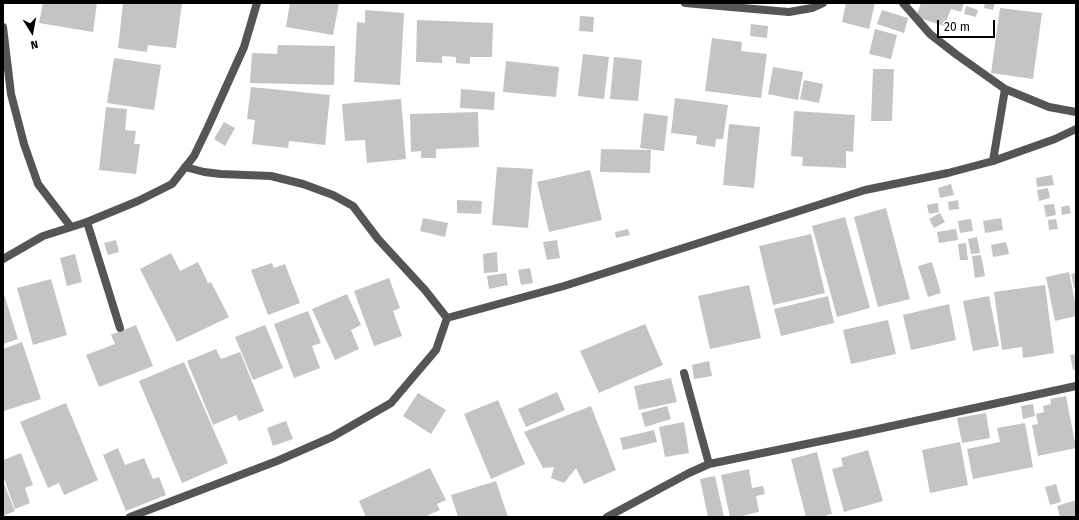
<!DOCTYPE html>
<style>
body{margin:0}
#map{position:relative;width:1079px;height:520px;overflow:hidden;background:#fff;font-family:"Fira Sans",sans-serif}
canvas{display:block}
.frame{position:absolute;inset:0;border:4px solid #000;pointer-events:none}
.north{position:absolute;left:12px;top:12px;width:40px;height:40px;-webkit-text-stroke:3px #fff;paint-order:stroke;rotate:169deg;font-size:11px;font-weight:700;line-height:16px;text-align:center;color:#000}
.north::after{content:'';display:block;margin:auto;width:14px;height:18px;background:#000;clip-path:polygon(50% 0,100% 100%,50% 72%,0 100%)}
.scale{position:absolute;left:937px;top:20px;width:58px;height:18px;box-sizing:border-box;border:2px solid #000;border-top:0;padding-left:5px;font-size:12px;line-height:14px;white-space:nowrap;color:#000;-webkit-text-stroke:3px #fff;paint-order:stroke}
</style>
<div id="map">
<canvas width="1079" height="520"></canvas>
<div class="frame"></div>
<div class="north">N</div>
<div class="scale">20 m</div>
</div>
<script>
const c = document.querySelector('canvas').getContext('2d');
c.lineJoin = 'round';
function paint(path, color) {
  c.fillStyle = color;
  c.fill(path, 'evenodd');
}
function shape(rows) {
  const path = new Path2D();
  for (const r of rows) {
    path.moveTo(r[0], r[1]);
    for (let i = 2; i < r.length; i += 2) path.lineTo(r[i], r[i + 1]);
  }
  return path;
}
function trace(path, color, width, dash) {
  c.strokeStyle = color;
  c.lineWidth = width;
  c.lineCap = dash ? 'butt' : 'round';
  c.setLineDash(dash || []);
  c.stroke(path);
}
paint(shape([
 [43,3,97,3,93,32,39,23],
 [123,3,182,3,176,48,148,45,147,52,118,48],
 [290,3,339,3,333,35,286,27],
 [846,3,875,3,869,29,842,22],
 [921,3,964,3,961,12,951,9,944,26,916,17],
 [985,3,995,3,993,10,984,8],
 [966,6,978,10,976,17,964,14],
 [1000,8,1042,13,1033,79,991,73],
 [365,10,404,13,400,85,354,82,357,22,365,23],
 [882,10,908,18,904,33,877,24],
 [580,16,594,17,593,32,579,31],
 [417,20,493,23,492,57,470,57,470,64,456,63,456,57,442,56,442,63,416,62],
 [751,24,768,26,767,38,750,36],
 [875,29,897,35,891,59,869,54],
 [712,38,742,42,741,51,767,54,761,98,705,91],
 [278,45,335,46,334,85,250,83,252,53,277,54],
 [583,54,609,57,604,99,578,96],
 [614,57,642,60,638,101,610,99],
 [114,58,161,65,154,110,107,103],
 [506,61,559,67,556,97,503,92],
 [773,67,803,72,798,100,768,94],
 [873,69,894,69,892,121,871,121],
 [804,80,823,84,819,103,800,99],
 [251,87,330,95,325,145,289,141,288,148,252,144,255,120,247,119],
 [461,89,495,92,494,110,460,108],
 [675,98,728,105,723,139,716,139,715,147,696,144,697,136,671,133],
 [401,99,406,159,367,163,365,140,345,141,342,104],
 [106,107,127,109,125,130,136,131,134,144,140,144,136,174,99,170],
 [794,111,855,115,853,152,846,151,846,168,802,166,803,157,791,156],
 [478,112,479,147,436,149,436,158,421,158,421,151,411,152,410,114],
 [644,113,668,116,664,151,640,148],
 [224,122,235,128,225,146,214,139],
 [729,124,760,127,754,188,723,185],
 [601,149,651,150,650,173,600,172],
 [497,167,533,169,528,228,492,225],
 [590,170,602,220,549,232,537,182],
 [1052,175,1054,185,1037,187,1036,178],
 [951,184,954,195,940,198,938,188],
 [1048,188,1050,198,1039,201,1037,190],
 [457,200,482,201,481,214,457,213],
 [958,200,959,209,949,210,948,202],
 [938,203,939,212,929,214,927,205],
 [1054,204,1056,215,1046,217,1044,205],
 [1069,205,1071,213,1062,215,1061,207],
 [886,208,910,299,878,307,854,217],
 [940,213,945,222,934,228,929,219],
 [845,217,870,308,837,317,812,226],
 [423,218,448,223,445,237,420,231],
 [1001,218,1003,230,985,233,983,221],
 [971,219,973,231,960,233,958,221],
 [1056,219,1058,229,1049,230,1048,220],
 [628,229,630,235,616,238,615,232],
 [956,229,958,240,939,243,937,232],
 [811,234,825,293,773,305,759,246],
 [977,237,980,253,971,254,968,239],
 [116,240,119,252,108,255,104,243],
 [557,240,560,258,547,260,543,242],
 [1006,242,1009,254,993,257,991,245],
 [966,243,968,260,960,260,958,244],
 [497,252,498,272,484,273,483,254],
 [171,253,180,271,198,262,208,283,211,282,229,317,177,342,140,269],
 [75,254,82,282,67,286,60,258],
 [981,255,985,276,975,278,972,256],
 [932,262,941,293,928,297,918,266],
 [272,263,274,268,285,264,300,303,268,315,251,270],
 [530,268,533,283,521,285,518,270],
 [1069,272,1076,306,1076,316,1055,321,1046,277],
 [506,273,508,285,489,289,487,276],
 [1076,273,1076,287,1074,288,1071,274],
 [389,278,400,308,393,311,402,336,374,346,354,291],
 [51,279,67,335,33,345,17,288],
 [749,285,761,338,710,349,698,296],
 [1045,285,1054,353,1023,358,1022,347,1002,350,994,292],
 [3,291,18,339,3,344],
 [347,294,361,325,351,330,359,349,335,360,312,309],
 [828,296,834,323,781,336,774,309],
 [989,296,999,346,973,351,963,301],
 [949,304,956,340,911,350,903,315],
 [308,311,321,343,312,346,320,368,294,378,274,324],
 [888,320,896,354,851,364,843,330],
 [645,324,663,365,599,393,580,351],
 [136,325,153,366,99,387,86,355,115,344,111,335],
 [265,325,283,368,253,380,235,337],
 [22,342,41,399,4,411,3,408,3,349],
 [216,349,221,359,240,352,264,411,239,421,236,415,213,425,187,361],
 [1076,354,1076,369,1073,370,1070,355],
 [709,361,712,376,694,379,692,365],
 [184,362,228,463,182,483,139,381],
 [671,378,677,402,639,410,634,386],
 [557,392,565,410,526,427,518,409],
 [418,393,446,410,431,434,403,416],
 [1066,396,1076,448,1038,456,1032,425,1038,424,1036,414,1044,412,1043,406,1051,404,1050,399],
 [498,400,525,464,491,479,464,414],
 [66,403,98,480,64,495,59,483,48,488,20,422],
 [1033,404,1035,416,1023,419,1021,406],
 [591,406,616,470,584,484,576,468,564,483,551,478,554,467,543,468,524,432],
 [667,406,671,419,645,427,641,413],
 [986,413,990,438,962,443,957,418],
 [286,421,293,439,273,446,267,428],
 [684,422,689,453,665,457,659,427],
 [1025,423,1033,467,973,479,967,449,1000,442,997,428],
 [654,430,657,442,623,450,620,438],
 [960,442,968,485,930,493,922,450],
 [118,448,125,465,144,458,153,479,159,477,166,495,126,511,103,455],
 [868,450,883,501,844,512,832,469,843,466,841,458],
 [817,452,832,514,820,517,806,517,791,459],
 [21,453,33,485,25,488,30,503,15,509,3,476,3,460],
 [430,468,446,500,437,504,440,510,424,517,366,517,359,501],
 [749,469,752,488,763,486,765,494,756,496,759,512,738,517,730,517,721,475],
 [715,476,724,517,708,517,700,479],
 [3,481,15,511,3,516],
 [496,481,508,517,458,517,451,495],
 [1056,484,1061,502,1050,505,1045,487],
 [1076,500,1076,517,1060,517,1057,506]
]), '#c4c4c4');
trace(shape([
 [87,222,120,328]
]), '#555', 8);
trace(shape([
 [685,3,789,12,812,8,823,3],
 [903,3,930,34,957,55,1005,89,1049,107,1076,112],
 [3,27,11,94,24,144,38,184,71,227],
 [993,161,1005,89],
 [185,167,204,172,221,174,271,176,303,184,333,195,353,206,378,239,425,290,447,318],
 [3,259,43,236,87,222,138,201,172,184,194,156,208,127,244,47,257,3],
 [447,318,564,286,865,190,948,173,993,161,1055,139,1076,129],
 [684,373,709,464],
 [130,517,277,461,332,437,391,403,436,350,447,318],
 [607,517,689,473,709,464,855,434,1076,386]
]), '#555', 8);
</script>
